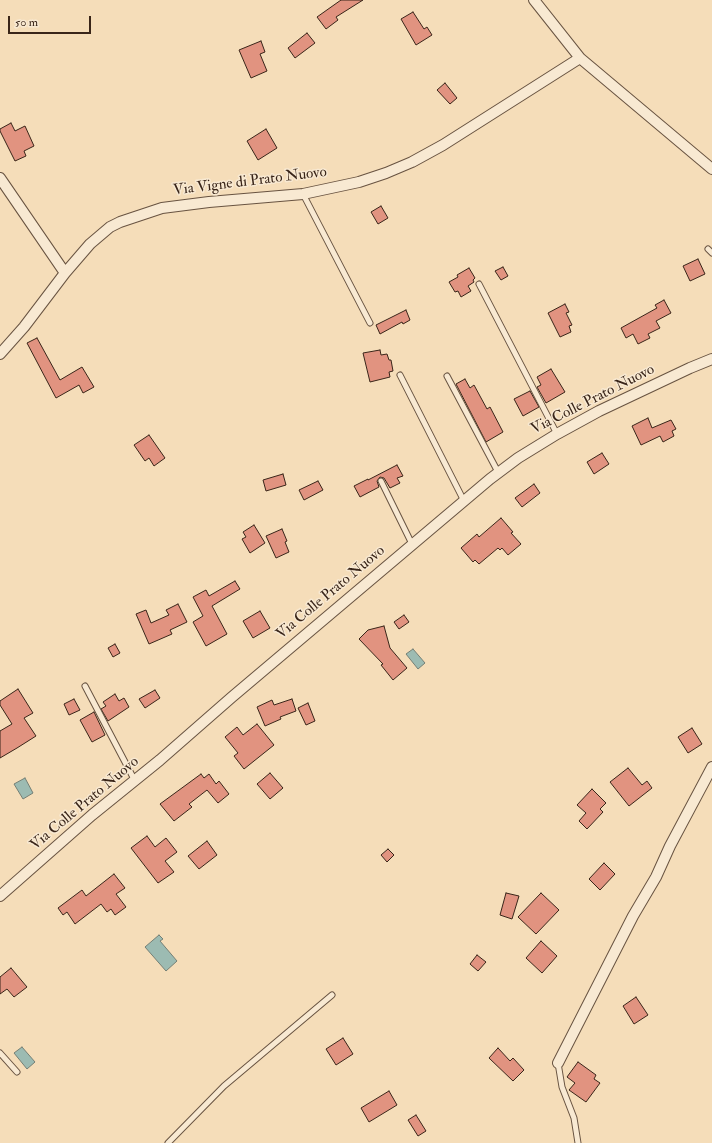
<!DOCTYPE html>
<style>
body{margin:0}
#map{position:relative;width:712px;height:1143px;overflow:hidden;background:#f5ddb9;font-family:"IM FELL Double Pica",serif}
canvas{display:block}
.scale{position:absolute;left:8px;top:16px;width:83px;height:18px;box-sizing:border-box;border:2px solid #392519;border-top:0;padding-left:5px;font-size:12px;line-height:14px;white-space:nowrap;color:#392519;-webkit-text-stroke:3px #f8e9d2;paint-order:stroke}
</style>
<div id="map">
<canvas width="712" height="1143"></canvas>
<div class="scale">50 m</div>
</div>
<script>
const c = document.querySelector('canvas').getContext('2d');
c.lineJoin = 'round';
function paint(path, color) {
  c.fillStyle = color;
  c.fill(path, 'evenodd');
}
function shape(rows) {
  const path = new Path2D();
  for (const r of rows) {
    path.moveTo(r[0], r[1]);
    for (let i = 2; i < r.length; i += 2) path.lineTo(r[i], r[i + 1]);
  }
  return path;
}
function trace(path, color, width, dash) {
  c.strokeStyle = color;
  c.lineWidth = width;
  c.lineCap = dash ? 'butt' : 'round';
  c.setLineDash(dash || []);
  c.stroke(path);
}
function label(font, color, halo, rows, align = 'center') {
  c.font = font + ' "IM FELL Double Pica",serif';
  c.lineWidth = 3;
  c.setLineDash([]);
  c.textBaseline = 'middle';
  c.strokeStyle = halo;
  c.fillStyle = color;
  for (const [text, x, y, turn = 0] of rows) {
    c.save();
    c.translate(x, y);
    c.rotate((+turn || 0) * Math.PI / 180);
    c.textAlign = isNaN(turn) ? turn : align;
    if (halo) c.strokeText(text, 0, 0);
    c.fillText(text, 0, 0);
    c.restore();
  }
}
const water = shape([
 [413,649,425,663,418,669,406,654,413,649],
 [25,778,33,793,23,799,14,784,25,778],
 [159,935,163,939,160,941,177,961,166,971,145,947,159,935],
 [22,1047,35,1062,27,1069,14,1053,22,1047]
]);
paint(water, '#9cbbb2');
trace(water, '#747f75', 1);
const building = shape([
 [341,0,363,0,336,17,338,20,326,29,317,17,341,0],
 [413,12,424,29,427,27,432,35,416,45,401,19,413,12],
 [307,33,315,43,295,58,288,48,307,33],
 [261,41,265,52,260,54,267,71,251,78,239,50,261,41],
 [445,83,457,98,450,104,437,90,445,83],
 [11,123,15,131,25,126,34,146,24,151,26,156,15,161,0,131,0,129,11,123],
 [266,129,277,148,258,160,247,141,266,129],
 [381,206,388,218,378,224,371,212,381,206],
 [698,259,705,274,690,281,683,266,698,259],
 [503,267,508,276,501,280,495,271,503,267],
 [469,268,475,278,473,280,474,282,468,286,471,291,461,297,458,291,455,292,449,282,458,277,457,275,469,268],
 [664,300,671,313,656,321,660,328,648,334,650,338,638,344,633,334,626,338,621,328,657,308,655,305,664,300],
 [565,304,569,312,566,313,572,325,569,326,571,332,560,337,548,313,565,304],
 [406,310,410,320,403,324,402,322,380,334,376,325,406,310],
 [37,338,60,380,82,367,94,387,83,393,79,385,56,398,27,343,37,338],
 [380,350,381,355,387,354,389,360,391,360,393,371,389,372,390,377,370,382,363,353,380,350],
 [551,369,565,392,546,403,537,387,541,385,537,377,551,369],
 [465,379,470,388,474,385,487,409,490,407,503,432,486,442,456,384,465,379],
 [530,391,539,407,523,416,514,399,530,391],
 [648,418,652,428,671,420,676,429,672,431,674,436,663,442,660,436,641,445,632,426,648,418],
 [149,435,165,458,154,466,149,458,145,461,134,445,149,435],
 [602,453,609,464,594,474,587,462,602,453],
 [397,465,403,476,397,478,400,483,390,488,384,478,380,477,377,481,379,487,360,497,354,486,368,479,368,480,397,465],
 [283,474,286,485,266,491,263,480,283,474],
 [318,481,323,490,304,500,299,490,318,481],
 [534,484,540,493,522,507,515,498,534,484],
 [501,518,513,532,511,533,521,544,508,555,502,548,500,550,498,548,479,564,475,560,473,562,461,548,477,534,479,537,501,518],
 [254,525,265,543,250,553,242,539,246,537,243,532,254,525],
 [282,529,287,541,285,542,289,552,276,558,266,536,282,529],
 [235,581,240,589,212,606,227,634,206,646,193,622,203,616,193,597,206,590,209,596,235,581],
 [178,604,187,622,170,630,172,634,149,644,136,614,146,610,151,623,169,615,166,610,178,604],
 [260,611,270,628,253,638,243,621,260,611],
 [404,615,409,622,399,629,394,622,404,615],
 [384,626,390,648,407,668,393,680,381,665,383,664,359,639,368,630,384,626],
 [115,644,120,653,113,657,108,648,115,644],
 [18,689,33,713,24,718,36,736,17,748,0,758,0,731,12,724,0,705,0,701,18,689],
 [155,690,160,698,145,708,139,699,155,690],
 [115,694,119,701,124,698,129,707,108,721,101,709,106,706,103,702,115,694],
 [74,699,80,710,69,715,64,704,74,699],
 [292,699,296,711,280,717,281,719,265,726,257,707,272,700,274,705,292,699],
 [308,703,315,721,306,725,298,708,308,703],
 [94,712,105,735,92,742,80,720,94,712],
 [257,724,274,745,244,769,234,756,238,753,225,737,237,727,243,735,257,724],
 [692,728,702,744,688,753,678,737,692,728],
 [628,768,642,785,647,781,652,788,629,806,610,782,628,768],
 [270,773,283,788,270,799,257,784,270,773],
 [201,774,204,778,209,774,216,784,219,781,229,794,218,803,207,790,189,804,192,807,174,821,160,804,201,774],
 [592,789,606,803,600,809,603,812,587,829,579,821,586,813,577,805,592,789],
 [147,836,155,847,166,838,177,852,165,861,174,872,158,883,131,848,147,836],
 [207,841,217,855,199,869,188,856,207,841],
 [388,849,394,855,387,862,381,855,388,849],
 [604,863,615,874,600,890,589,879,604,863],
 [114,874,125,888,116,894,126,907,115,915,111,909,107,912,101,904,75,924,67,912,63,915,58,908,82,890,86,896,114,874],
 [506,893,519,896,512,919,500,915,506,893],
 [541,893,559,910,536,934,518,917,541,893],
 [541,941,557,956,542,973,526,958,541,941],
 [477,955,486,962,478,971,470,964,477,955],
 [11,968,27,987,14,997,7,989,0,994,0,977,11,968],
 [636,997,648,1015,634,1024,623,1006,636,997],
 [343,1038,353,1054,336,1065,326,1049,343,1038],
 [498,1048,510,1061,513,1058,524,1070,513,1081,489,1058,498,1048],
 [578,1062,596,1075,594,1079,600,1083,586,1102,569,1090,575,1083,567,1077,578,1062],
 [389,1091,397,1105,369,1122,361,1108,389,1091],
 [416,1115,426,1131,418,1136,408,1120,416,1115]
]);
paint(building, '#e19380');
trace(building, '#392519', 1);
const service = shape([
 [303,194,370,323],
 [708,249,712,253],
 [479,284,557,434],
 [400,375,464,501],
 [447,376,498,472],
 [381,481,412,544],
 [85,686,135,781],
 [0,1053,17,1072],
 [558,1063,562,1087,574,1118,578,1143],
 [168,1143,224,1086,332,995]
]);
const minor = shape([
 [534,0,580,58,712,169],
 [0,178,65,273],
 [0,354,24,327,65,273,90,244,110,227,120,222,162,208,209,202,303,194,359,182,386,173,412,162,443,145,580,58],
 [0,896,92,815,160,760,232,697,490,479,518,458,557,434,599,411,690,368,712,359],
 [558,1063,633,916,656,877,670,846,712,767]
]);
trace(service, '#685341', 7);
trace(minor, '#685341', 12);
trace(service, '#f8e9d2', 5);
trace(minor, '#f8e9d2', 10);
label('15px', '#392519', '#f8e9d2', [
 ["Via Vigne di Prato Nuovo",250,182,-7],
 ["Via Colle Prato Nuovo",593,400,-27],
 ["Via Colle Prato Nuovo",331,593,-40],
 ["Via Colle Prato Nuovo",85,804,-40]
]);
</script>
